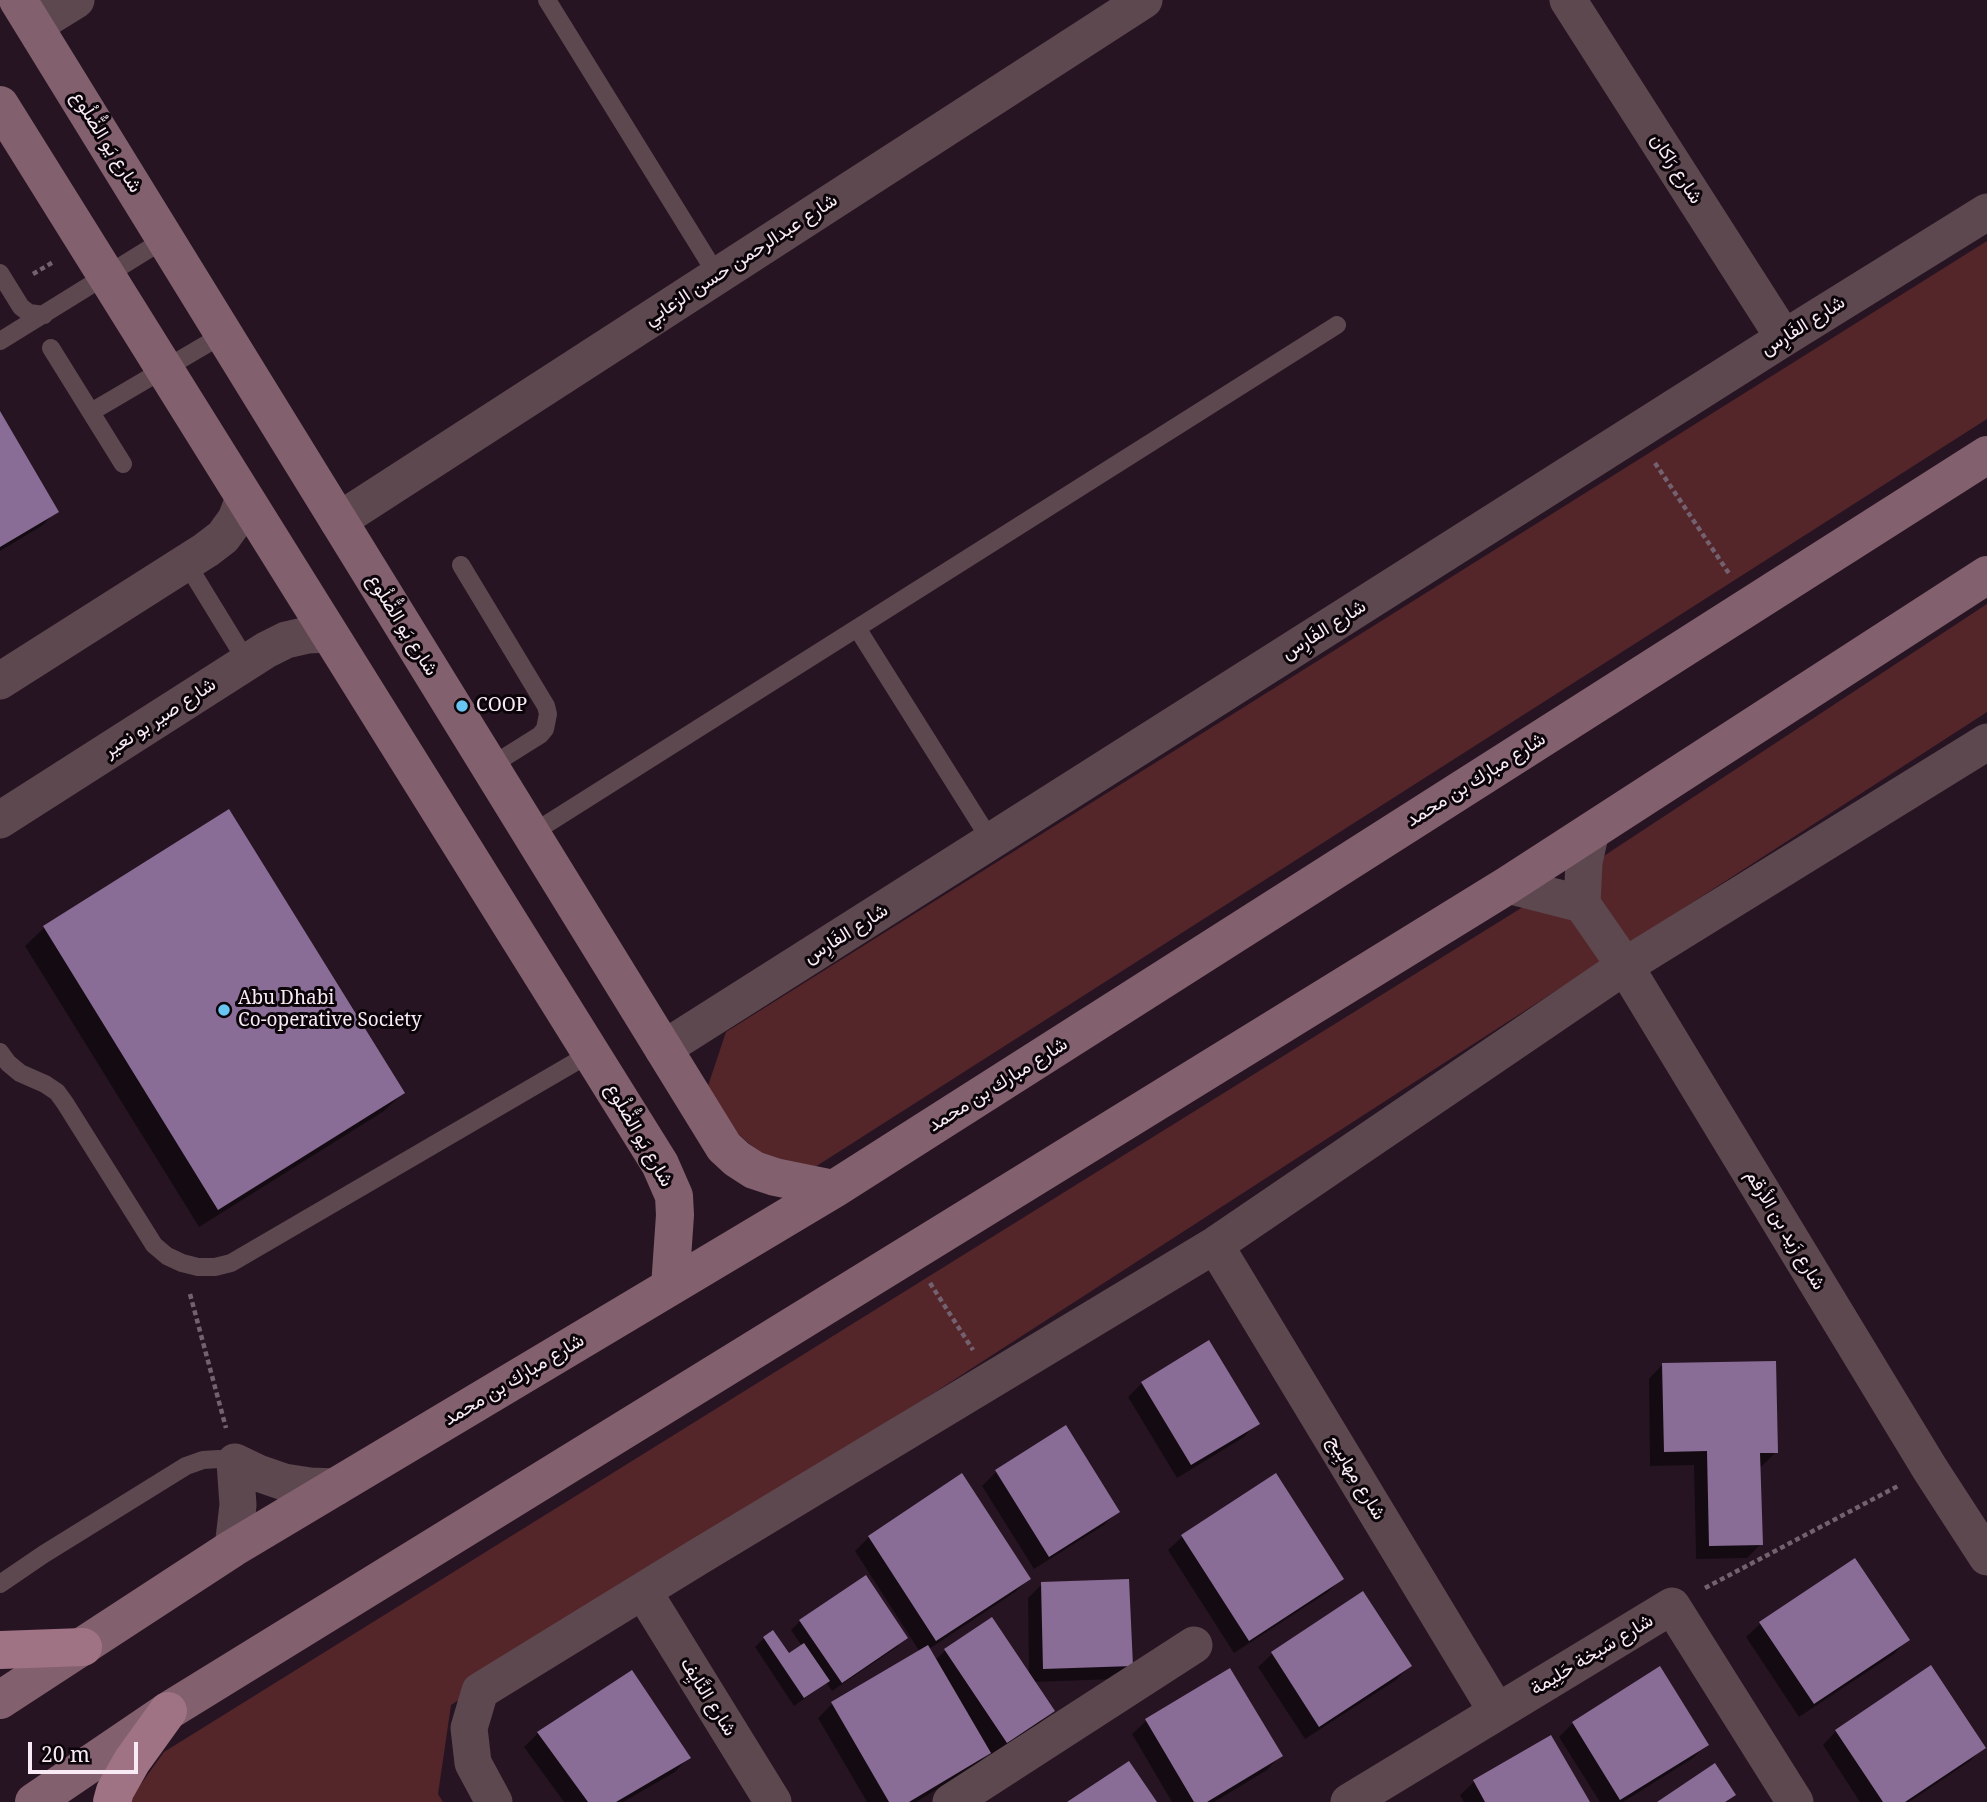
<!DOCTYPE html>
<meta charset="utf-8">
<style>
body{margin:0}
#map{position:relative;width:1987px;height:1802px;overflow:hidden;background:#271423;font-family:"Noto Serif",serif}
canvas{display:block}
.scale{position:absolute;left:28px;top:1742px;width:110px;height:32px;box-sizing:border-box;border:4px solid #f9ebf5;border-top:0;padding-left:9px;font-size:21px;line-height:24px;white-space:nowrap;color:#f9ebf5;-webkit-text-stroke:5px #0b0409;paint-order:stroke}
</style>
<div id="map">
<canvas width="1987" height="1802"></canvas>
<div class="scale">20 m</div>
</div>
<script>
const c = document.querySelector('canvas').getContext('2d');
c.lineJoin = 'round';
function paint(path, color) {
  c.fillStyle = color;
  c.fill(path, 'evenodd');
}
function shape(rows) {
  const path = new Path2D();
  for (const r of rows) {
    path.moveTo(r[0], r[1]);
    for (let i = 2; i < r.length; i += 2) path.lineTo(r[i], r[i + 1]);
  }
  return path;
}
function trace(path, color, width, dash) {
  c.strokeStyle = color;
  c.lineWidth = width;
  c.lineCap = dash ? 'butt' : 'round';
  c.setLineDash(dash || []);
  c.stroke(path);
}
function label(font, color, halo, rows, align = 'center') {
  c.font = font + ' "Noto Serif",Vazirmatn,serif';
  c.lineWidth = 6;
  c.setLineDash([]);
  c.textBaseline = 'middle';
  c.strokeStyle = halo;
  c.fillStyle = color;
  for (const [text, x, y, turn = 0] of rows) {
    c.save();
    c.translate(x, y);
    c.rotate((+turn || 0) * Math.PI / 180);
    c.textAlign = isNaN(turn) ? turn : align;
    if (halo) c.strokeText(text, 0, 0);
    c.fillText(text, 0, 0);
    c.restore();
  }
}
paint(shape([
 [1987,241,1987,419,815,1167,773,1165,735,1131,708,1086,726,1032],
 [1987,604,1987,712,451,1705,438,1794,443,1802,128,1802,164,1752,1584,869]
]), '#54262a');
paint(shape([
 [0,415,56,511,43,525,0,551],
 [228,812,403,1093,384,1111,199,1227,25,946,44,928],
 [1662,1365,1776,1452,1762,1466,1759,1466,1761,1544,1747,1558,1696,1559,1694,1465,1650,1466,1649,1379],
 [1142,1383,1257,1423,1244,1437,1177,1478,1128,1397],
 [1065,1428,1117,1512,1104,1525,1034,1569,982,1486,996,1472],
 [869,1537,1029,1579,1015,1592,929,1649,935,1660,945,1651,992,1619,1029,1675,1028,1598,1042,1584,1131,1665,1117,1679,1033,1682,1052,1710,1039,1724,992,1755,990,1752,975,1766,916,1802,867,1802,818,1718,832,1704,920,1652,855,1551],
 [1182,1537,1342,1578,1328,1592,1234,1653,1168,1550],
 [1363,1594,1410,1666,1396,1680,1305,1739,1258,1667,1272,1654],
 [800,1621,905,1638,897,1647,832,1691,826,1682,818,1689,794,1706,755,1647,764,1638,788,1656,802,1646,791,1630],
 [1760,1624,1907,1640,1894,1654,1799,1717,1746,1637],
 [1230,1670,1280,1756,1267,1770,1214,1802,1172,1802,1132,1734,1146,1721],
 [1573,1723,1706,1745,1693,1758,1623,1802,1600,1802,1559,1737],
 [1836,1731,1983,1748,1970,1761,1909,1802,1860,1802,1823,1745],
 [538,1733,688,1758,675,1772,623,1802,564,1802,524,1747],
 [1551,1737,1588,1802,1464,1802,1460,1795,1474,1782]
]), '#0007');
paint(shape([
 [0,411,59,512,0,547],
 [229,809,405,1093,218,1210,43,926],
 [1209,1340,1260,1424,1191,1465,1141,1382],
 [1776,1361,1778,1453,1760,1453,1763,1545,1709,1546,1707,1451,1664,1452,1662,1363],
 [1066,1425,1120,1512,1049,1557,995,1470],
 [962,1473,1031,1579,936,1641,868,1536],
 [1276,1473,1344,1579,1249,1641,1181,1535],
 [1855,1558,1910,1640,1814,1704,1759,1622],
 [866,1575,908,1638,842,1683,799,1620],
 [1129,1579,1133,1666,1043,1669,1041,1582],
 [1363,1591,1412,1666,1319,1727,1271,1652],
 [992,1617,1055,1711,1007,1743,944,1649],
 [773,1630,789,1653,804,1643,830,1681,804,1698,763,1637],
 [928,1645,991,1753,909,1802,889,1802,831,1702],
 [1931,1665,1986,1748,1905,1802,1883,1802,1835,1730],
 [1660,1666,1709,1745,1620,1800,1572,1722],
 [1230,1668,1283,1756,1207,1802,1194,1802,1145,1719],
 [632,1670,691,1758,616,1802,588,1802,537,1732],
 [1551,1735,1590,1802,1485,1802,1473,1780],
 [1129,1761,1157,1802,1067,1802],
 [1715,1763,1736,1795,1725,1802,1657,1802]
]), '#896d97');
trace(shape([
 [33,274,55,261],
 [1655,463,1730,575],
 [930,1283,973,1350],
 [190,1294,226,1428],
 [1705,1588,1898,1486]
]), '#73616f', 4.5, [5, 3.5]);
trace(shape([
 [547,0,717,275],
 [0,273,21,307,29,313,44,315],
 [0,341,165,239],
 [51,348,123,464],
 [91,412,224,334],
 [187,564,247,662],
 [461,565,546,706,548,714,545,729,540,735,489,767],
 [857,628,991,841],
 [531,834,1337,325],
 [0,1052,8,1063,20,1073,45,1084,57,1092,65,1103,154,1245,167,1256,182,1263,198,1267,215,1267,231,1263,591,1053],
 [0,1584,44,1554,186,1466,203,1460,219,1459,235,1462]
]), '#5d484f', 18);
trace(shape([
 [1568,0,1784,338],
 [34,26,76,0],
 [338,521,1144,0],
 [0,681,206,550,223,537,236,519,244,498],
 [0,820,266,650,286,640,308,635,328,634],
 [1591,831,1584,862,1582,904,1625,966,1930,1469,1987,1557],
 [1508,885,1582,904],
 [663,1049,1784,338,1987,212],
 [1215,1245,1497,1712],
 [235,1462,258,1473,284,1482,310,1486,336,1487],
 [233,1548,238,1505,235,1462],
 [643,1591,773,1802],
 [494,1802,473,1763,469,1728,480,1691,698,1557,1215,1245,1625,966,1987,742],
 [951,1802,1194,1645],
 [1349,1802,1672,1606,1795,1802]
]), '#5d484f', 37);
trace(shape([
 [18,0,724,1147,737,1159,754,1170,775,1177,834,1189],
 [0,105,660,1164,674,1196,675,1215,670,1287],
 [0,1700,233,1548,834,1189,1987,455],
 [34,1802,168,1711,1508,885,1987,575]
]), '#83606d', 38);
trace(shape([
 [0,1650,83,1647],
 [112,1802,115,1791,132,1761,168,1711]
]), '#9f7383', 38);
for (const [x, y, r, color] of [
 [462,706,7,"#68c4f0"],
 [224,1010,7,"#68c4f0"]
]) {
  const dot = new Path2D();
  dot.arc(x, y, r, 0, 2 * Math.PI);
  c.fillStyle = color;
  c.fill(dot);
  trace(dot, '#0b0409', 2.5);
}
label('19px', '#f9ebf5', '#0b0409', [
 ["شارع يَو الضُّلُوع",106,142,58],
 ["شارع رَاكان",1676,169,57],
 ["شارع عبدالرحمن حسن الزعابي",741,260,-33],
 ["شارع الفَارِس",1803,326,-32],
 ["شارع يَو الضُّلُوع",402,625,58],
 ["شارع الفَارِس",1324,630,-32],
 ["شارع صير بو نعير",160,718,-33],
 ["شارع مبارك بن محمد",1476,780,-32],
 ["شارع الفَارِس",846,934,-32],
 ["شارع مبارك بن محمد",998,1085,-32],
 ["شارع يَو الضُّلُوع",639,1135,60],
 ["شارع زَيد بن الأرقم",1785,1230,59],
 ["شارع مبارك بن محمد",514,1380,-31],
 ["شارع مِهابِيج",1356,1478,59],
 ["شارع سَبخة حَلِيمة",1592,1655,-31],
 ["شارع النَّايِف",708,1697,58]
]);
label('19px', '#f9ebf5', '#0b0409', [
 ["COOP",476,706],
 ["Abu Dhabi",238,999],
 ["Co-operative Society",238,1021]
], 'left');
</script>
